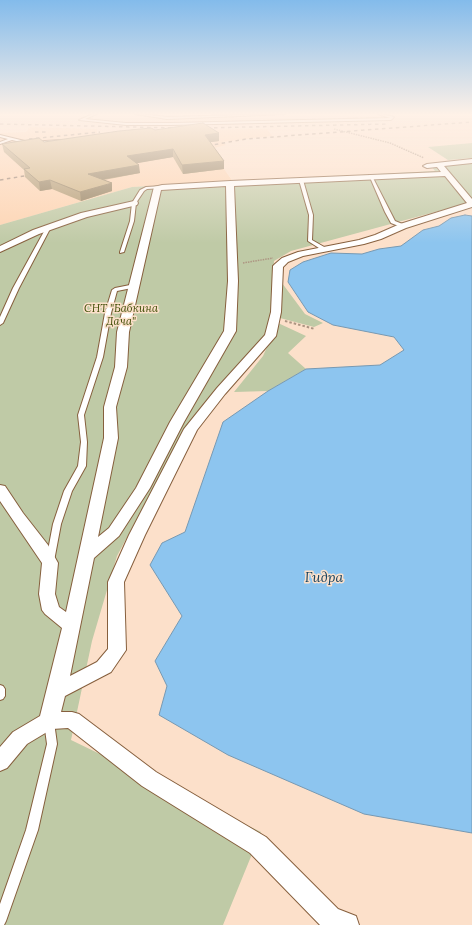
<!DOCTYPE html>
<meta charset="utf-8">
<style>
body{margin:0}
canvas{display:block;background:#fce0ca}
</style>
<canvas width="472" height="925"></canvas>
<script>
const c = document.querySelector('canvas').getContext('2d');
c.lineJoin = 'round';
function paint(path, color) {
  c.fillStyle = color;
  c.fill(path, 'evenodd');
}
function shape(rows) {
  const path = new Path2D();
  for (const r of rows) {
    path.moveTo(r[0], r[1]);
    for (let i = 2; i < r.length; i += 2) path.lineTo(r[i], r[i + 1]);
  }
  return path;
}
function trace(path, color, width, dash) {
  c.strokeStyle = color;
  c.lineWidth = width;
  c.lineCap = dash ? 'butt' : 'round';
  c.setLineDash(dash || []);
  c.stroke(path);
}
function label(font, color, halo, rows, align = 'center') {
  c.font = font + ' Lora,serif';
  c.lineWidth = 3;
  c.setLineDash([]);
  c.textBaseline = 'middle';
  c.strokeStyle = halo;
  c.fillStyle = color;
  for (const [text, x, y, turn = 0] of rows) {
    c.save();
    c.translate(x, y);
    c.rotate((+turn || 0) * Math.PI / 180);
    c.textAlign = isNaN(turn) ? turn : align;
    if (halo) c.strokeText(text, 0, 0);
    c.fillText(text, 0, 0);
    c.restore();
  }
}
paint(shape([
 [30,127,97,129,97,133,132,131,267,129,272,136,222,142,226,145,210,149,233,182,132,187,0,225,0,133,26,132]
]), '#fdd4b2');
paint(shape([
 [472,143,472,158,448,160,428,147],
 [472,162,472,202,291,251,274,261,272,317,261,343,200,408,150,494,117,556,92,641,71,740,261,832,223,925,0,925,0,225,132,187,435,171,431,166],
 [282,283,305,314,323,323,314,327,280,318],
 [278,323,306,336,288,353,306,369,268,391,234,392,263,356]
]), '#bfcaa6');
const water = shape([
 [465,215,472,216,472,833,364,814,228,755,159,715,167,686,155,661,182,616,150,565,162,543,185,532,223,422,268,391,306,369,380,365,404,350,394,337,333,325,308,312,288,282,290,270,303,262,331,253,362,254,379,249,401,246,423,230,439,226,451,218,465,215]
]);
paint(water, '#8dc5ef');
trace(water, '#7799b2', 1);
const lane = shape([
 [93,114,97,114,85,119,126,123,171,123,390,118,378,114,382,114,394,117,391,120,171,125,126,125,79,120,93,114],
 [135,114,142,114,167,117,285,114,167,119,135,114],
 [0,135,29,142,61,140,63,141,29,144,12,140,0,144,0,142,8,139,0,137,0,135],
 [369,175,372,176,395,221,405,225,405,227,401,227,391,223,385,212,369,175],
 [301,179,303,180,313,215,312,240,326,248,326,250,322,250,308,241,309,215,299,180,301,179],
 [163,186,163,188,162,188,147,189,144,191,136,203,134,221,124,252,120,253,120,252,130,221,132,203,140,190,146,187,163,186],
 [47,226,51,227,19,288,3,323,0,325,0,317,13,288,47,226],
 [135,284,138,286,137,287,117,291,111,313,103,357,84,415,87,442,86,466,72,491,61,524,54,561,53,563,47,563,46,561,53,524,64,491,78,466,81,442,78,415,97,357,105,313,112,290,115,288,135,284],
 [0,685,3,686,5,689,5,696,3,699,0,700,0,685],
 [49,718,52,719,54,722,57,744,38,830,6,921,4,925,0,925,0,904,26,830,47,744,44,722,46,719,49,718]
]);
const street = shape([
 [472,159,472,163,444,166,472,199,472,207,406,228,381,239,364,244,303,256,288,262,283,267,281,312,276,336,225,394,197,430,145,535,124,582,126,650,111,672,65,696,61,712,72,712,79,714,156,772,266,837,338,909,356,916,359,925,320,925,250,853,142,786,68,728,52,729,27,744,7,768,0,771,0,747,13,732,40,716,62,628,45,614,42,610,39,594,42,563,0,501,0,485,5,486,23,513,48,545,58,563,55,594,59,607,66,612,104,438,104,407,115,367,117,332,154,187,162,185,230,181,441,172,437,167,427,168,423,166,427,164,472,159],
 [445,176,467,203,400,224,375,235,359,240,298,252,282,258,275,264,273,266,271,312,265,335,217,388,184,429,129,535,108,582,108,649,97,662,70,676,94,558,119,536,150,488,184,422,236,331,238,281,234,186,445,176],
 [226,186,228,281,224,331,170,422,136,488,109,528,98,537,118,438,116,407,127,367,129,332,161,190,226,186],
 [134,201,137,201,138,203,137,205,87,217,39,234,0,252,0,246,33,230,81,213,134,201]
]);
trace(lane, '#865f3d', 2);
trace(street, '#865f3d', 2);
trace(shape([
 [334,129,390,143,424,158],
 [243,263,273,258]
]), '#ad9582', 1.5, [1.5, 1]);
trace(shape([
 [285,321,315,329]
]), '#ad9582', 2, [2.5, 2]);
paint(lane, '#fff');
paint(street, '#fff');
trace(shape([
 [0,124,178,128],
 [200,128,388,124],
 [35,132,49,132],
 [29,139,100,132],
 [201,147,246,139,472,122],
 [0,180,36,174]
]), '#937c6a', 1.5, [3.5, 3.5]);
paint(shape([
 [155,130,219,133,219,141,210,142,224,161,224,169,183,174,173,157,136,163,140,173,104,180,112,191,81,201,52,189,40,191,25,177,24,170,4,152,2,144,44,142]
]), '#af9870');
paint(shape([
 [219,133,219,141,205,143,205,135],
 [173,149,173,157,127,165,127,156],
 [224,161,224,169,183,174,182,165],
 [139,165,140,173,88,182,88,174],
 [50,180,52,189,40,191,39,182],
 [112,183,112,191,81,201,80,192]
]), '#8f7c5b');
const building = shape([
 [203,123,219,133,205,135,224,161,182,165,173,149,127,156,139,165,88,174,112,183,80,192,50,180,39,182,24,169,30,168,2,144,39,138,44,142,119,131,151,128,155,130,203,123]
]);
paint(building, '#ccb182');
trace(building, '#8f7c5b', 1);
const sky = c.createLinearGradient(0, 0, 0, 243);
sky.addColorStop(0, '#83bbeb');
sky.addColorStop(0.47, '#fef1e7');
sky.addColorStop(1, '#fef1e700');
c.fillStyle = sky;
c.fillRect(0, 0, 472, 243);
label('italic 11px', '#3e4c05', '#fce0ca', [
 ["СНТ \"Бабкина",121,309],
 ["Дача\"",121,322]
]);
label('italic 14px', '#184360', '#fce0ca', [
 ["Гидра",324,578]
]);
</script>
